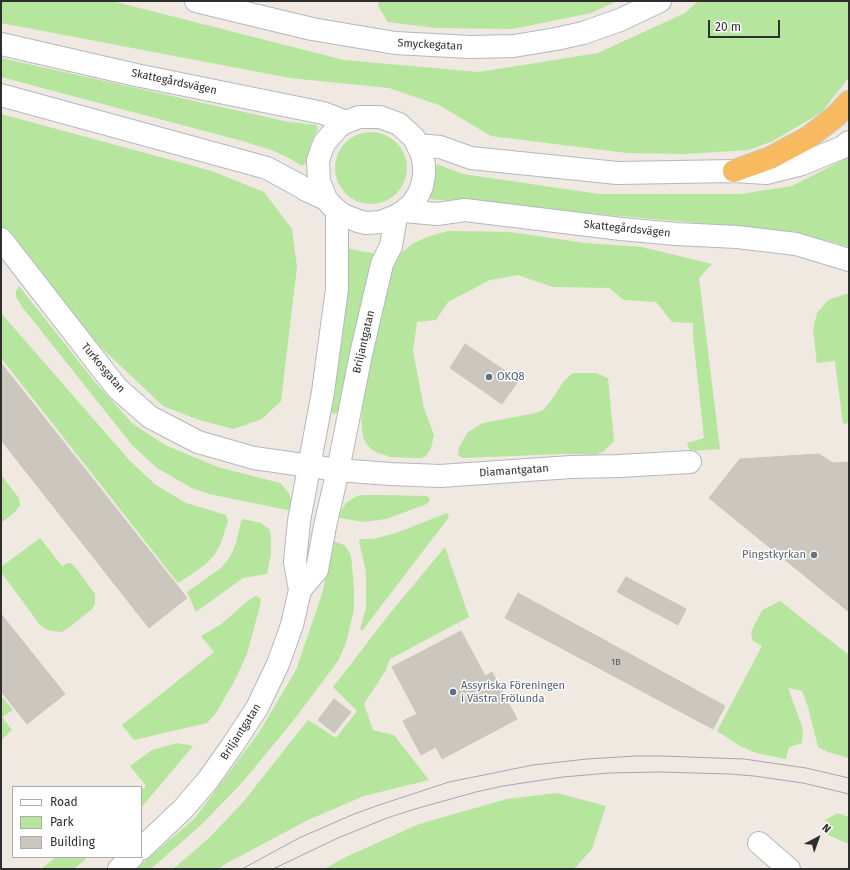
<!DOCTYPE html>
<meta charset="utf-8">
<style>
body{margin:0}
#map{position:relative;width:850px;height:870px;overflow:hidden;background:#efe9e1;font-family:"Fira Sans",sans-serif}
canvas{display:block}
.frame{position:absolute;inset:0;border:2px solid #2e2e2e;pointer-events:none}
.legend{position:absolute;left:12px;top:786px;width:130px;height:72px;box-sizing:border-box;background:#fff;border:1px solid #ababab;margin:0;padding:5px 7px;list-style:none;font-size:12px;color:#2e2e2e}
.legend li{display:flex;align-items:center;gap:8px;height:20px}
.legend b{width:20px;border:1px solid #ababab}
.north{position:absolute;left:798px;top:818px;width:40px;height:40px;-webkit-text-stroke:3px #fff;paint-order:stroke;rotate:41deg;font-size:11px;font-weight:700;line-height:16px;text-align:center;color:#2e2e2e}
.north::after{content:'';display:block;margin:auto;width:14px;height:18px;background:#2e2e2e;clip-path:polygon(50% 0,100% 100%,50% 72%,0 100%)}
.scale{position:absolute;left:708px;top:20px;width:72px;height:18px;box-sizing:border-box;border:2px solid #2e2e2e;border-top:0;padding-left:5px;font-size:12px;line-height:14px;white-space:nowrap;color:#2e2e2e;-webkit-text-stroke:3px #fff;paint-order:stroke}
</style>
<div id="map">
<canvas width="850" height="870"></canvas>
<div class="frame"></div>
<ul class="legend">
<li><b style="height:5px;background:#fff"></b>Road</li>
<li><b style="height:11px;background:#b6e59e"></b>Park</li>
<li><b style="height:11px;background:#cbc7bf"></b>Building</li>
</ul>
<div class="north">N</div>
<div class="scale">20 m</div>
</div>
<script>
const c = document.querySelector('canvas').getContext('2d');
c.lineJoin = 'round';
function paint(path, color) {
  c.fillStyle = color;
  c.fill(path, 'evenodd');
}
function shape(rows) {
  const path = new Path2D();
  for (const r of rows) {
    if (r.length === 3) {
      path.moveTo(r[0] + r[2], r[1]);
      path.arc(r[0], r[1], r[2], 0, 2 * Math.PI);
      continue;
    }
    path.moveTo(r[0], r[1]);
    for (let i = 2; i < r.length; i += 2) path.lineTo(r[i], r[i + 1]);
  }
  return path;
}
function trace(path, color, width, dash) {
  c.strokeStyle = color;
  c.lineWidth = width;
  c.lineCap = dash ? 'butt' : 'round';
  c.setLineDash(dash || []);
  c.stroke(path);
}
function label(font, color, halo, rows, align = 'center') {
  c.font = font + ' "Fira Sans",sans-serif';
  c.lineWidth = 3;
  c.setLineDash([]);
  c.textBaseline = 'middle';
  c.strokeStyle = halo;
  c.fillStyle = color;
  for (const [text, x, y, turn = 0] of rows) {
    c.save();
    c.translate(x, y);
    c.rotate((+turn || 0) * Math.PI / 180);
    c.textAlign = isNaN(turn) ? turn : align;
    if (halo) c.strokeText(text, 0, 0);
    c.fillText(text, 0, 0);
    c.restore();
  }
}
paint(shape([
 [1,1,112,1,344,60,479,72,598,53,685,13,698,1,849,1,849,77,822,112,773,141,749,150,685,154,627,153,491,136,439,105,389,88,290,78,1,23],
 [379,1,617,1,591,13,513,29,436,28,388,22,378,6],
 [1,58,289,122,316,125,318,129,311,142,306,163,302,166,289,158,274,151,246,142,1,77],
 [1,114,212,171,264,192,292,229,297,267,281,401,262,419,234,429,199,420,163,406,93,340,1,228],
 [371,168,36],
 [849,157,849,247,825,240,732,226,429,199,437,164,463,174,599,194,741,194,792,186],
 [448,231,510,232,585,243,642,247,712,264,699,278,720,449,690,451,687,443,704,438,693,336,693,323,672,322,656,302,624,300,609,288,553,287,518,275,490,280,448,302,436,320,417,322,413,351,424,408,434,435,431,448,426,456,422,458,411,458,391,457,378,453,371,449,366,443,363,437,361,419,371,347,394,263,402,252,414,243,427,237],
 [345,248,376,254,340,410,334,414,327,407],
 [19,286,95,382,132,423,165,445,218,467,280,483,289,493,291,500,292,511,209,494,192,488,157,468,132,445,23,308,16,297,16,291],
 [849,293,849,423,843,424,835,361,817,363,813,329,817,313,828,300],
 [1,313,130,461,146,476,156,485,186,503,226,515,228,521,221,543,215,554,206,564,192,574,178,583,1,358],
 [575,373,596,373,608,378,614,441,603,452,594,455,586,454,562,454,463,458,458,455,459,447,468,432,483,423,536,413,543,410,550,402,564,381,571,374],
 [1,475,19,498,20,505,15,512,1,523],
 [361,495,384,495,427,496,430,499,427,504,386,519,364,522,340,518,339,516,340,513,346,503,355,497],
 [447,513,449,517,362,631,360,629,366,608,366,572,359,541,361,539,373,539,396,533],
 [243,519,261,523,269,529,271,537,271,554,267,574,243,578,196,612,187,592,221,568,230,557,236,543,241,522],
 [40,538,62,566,68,563,71,563,76,568,95,594,95,604,92,609,71,626,62,632,52,631,46,629,40,625,1,572,1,567],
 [334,541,346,546,351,556,354,588,354,609,346,643,338,661,293,721,241,784,201,825,151,869,136,869,194,819,260,731,296,670,322,594],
 [445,547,469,617,390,659,386,670,364,704,373,730,394,735,429,780,364,796,308,820,227,863,218,869,173,869,209,838,244,801,308,720,336,738,357,711,333,687,391,612],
 [256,596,260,598,261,602,247,654,234,682,216,713,207,723,134,740,122,725,214,652,201,636,220,625,250,599],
 [780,601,849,655,849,758,828,752,818,747,808,707,802,691,788,688,803,729,802,743,789,747,786,759,756,753,740,746,717,731,762,646,753,641,751,632,762,610],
 [1,696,13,710,2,717,12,730,1,740],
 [177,743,193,746,141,808,141,790,146,786,130,766,152,750],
 [557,793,606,806,592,849,574,869,324,869,348,856,419,824,507,799],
 [838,813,849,817,849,844,826,834,825,820],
 [56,857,88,857,74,869,41,869]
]), '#b6e59e');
const building = shape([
 [465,344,519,380,502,404,450,368,465,344],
 [1,363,187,598,149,628,1,440,1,363],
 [819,454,833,463,849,462,849,612,709,498,740,459,819,454],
 [626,577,686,609,678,625,617,592,626,577],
 [518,593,725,706,713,729,505,618,518,593],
 [1,614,65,694,27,724,1,691,1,614],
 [461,631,485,676,492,672,517,719,442,759,436,747,421,755,403,721,417,714,392,667,461,631],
 [334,699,351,712,334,733,318,720,334,699]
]);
paint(building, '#cbc7bf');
trace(building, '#cbc5ba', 1);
const minor = shape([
 [196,1,312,29,395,43,470,47,514,46,556,39,583,33,620,20,660,1],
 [1,239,117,388,150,417,198,442,254,458,338,470,390,474,440,476,571,467,619,466,690,462],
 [300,590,317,570,325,526,338,470,361,354,382,264,391,246,396,216],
 [759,843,789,869],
 [141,849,183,809,208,780,232,746,257,708,278,664,292,625,300,590,295,562,299,521,323,392,337,289,337,211],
 [119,869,132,857]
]);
const tertiary = shape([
 [1,44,136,75,323,113,346,122],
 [1,95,267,168,302,187,306,190,326,199],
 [418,145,440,147,471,158,617,173,734,171,766,173,802,164,843,147,849,142],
 [404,211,412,204,418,195,422,186,424,175,424,165,422,154,414,138,399,124,380,117,359,117,346,122,338,127,325,142,321,151,318,161,319,181,326,199,333,207,343,215,358,221,366,223,381,222,396,216,404,211,437,214,465,210,621,229,676,234,737,237,796,244,849,260]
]);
const trunk = shape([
 [734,171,770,158,809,137,836,116,849,102]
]);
trace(minor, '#b4b7c1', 24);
trace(tertiary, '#b4b7c1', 24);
trace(trunk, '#c9c9c9', 24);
trace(minor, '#fff', 22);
trace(tertiary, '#fff', 22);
trace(trunk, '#f8ba60', 22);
trace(shape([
 [242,869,299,838,354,814,376,806,449,782,533,765,587,759,636,756,662,756,744,759,806,768,849,778],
 [273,869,338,838,387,818,415,809,476,792,503,786,563,777,609,773,660,772,730,774,754,776,803,783,849,794]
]), '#a3a6b8', 1);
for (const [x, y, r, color] of [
 [489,377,4,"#5c6f8a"],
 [814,555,4,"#6b7280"],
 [453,692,4,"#5c6f8a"]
]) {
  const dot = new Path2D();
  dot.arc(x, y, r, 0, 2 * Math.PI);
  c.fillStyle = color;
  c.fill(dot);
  trace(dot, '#fff', 1.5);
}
label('9px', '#555452', null, [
 ["1B",616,662]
]);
label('11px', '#2e2e2e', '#fff', [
 ["Smyckegatan",430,45,3],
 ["Skattegårdsvägen",174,82,12],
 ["Skattegårdsvägen",627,229,6],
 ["Briljantgatan",364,342,-77],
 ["Turkosgatan",103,368,50],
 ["Diamantgatan",514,471,-4],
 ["Briljantgatan",241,732,-57]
]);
label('11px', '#4e5e75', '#fff', [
 ["OKQ8",497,377],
 ["Assyriska Föreningen",461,686],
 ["i Västra Frölunda",461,699]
], 'left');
label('11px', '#5b616d', '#fff', [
 ["Pingstkyrkan",806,555]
], 'right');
</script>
